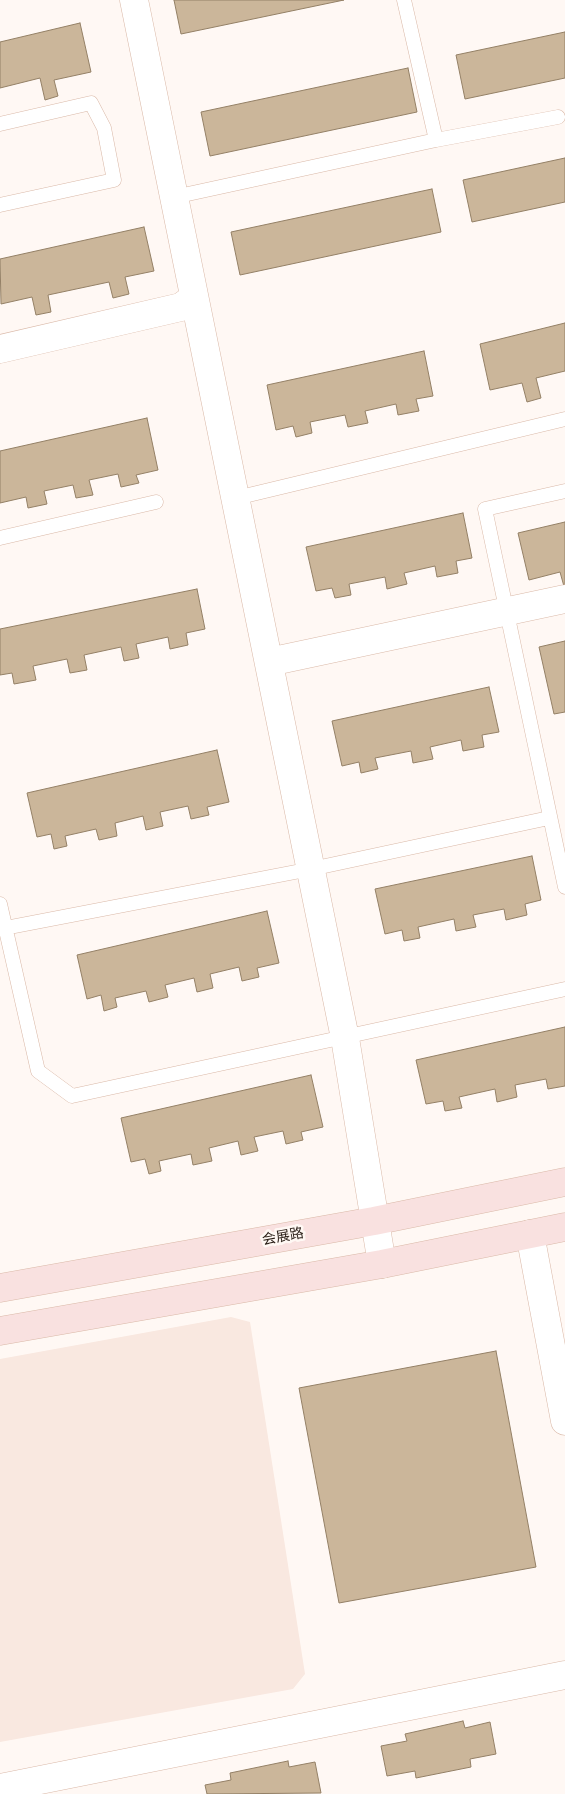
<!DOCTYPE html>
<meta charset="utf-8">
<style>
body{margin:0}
canvas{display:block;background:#fff8f4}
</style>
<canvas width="565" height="1794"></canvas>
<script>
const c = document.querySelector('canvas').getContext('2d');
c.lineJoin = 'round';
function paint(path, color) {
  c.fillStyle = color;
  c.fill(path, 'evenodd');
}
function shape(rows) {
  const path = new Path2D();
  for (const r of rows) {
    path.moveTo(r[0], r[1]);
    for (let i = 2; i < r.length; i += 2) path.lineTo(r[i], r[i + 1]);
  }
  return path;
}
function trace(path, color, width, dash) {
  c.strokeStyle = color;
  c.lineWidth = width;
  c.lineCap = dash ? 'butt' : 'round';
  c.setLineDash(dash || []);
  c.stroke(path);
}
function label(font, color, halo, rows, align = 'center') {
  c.font = font + ' Helvetica,"Noto Sans SC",sans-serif';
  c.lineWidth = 5;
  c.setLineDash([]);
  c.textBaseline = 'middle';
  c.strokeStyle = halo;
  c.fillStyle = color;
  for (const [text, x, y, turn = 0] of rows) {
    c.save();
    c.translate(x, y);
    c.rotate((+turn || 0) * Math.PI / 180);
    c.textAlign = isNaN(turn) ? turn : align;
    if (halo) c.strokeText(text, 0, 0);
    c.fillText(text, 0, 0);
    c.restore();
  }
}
paint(shape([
 [231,1317,250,1322,305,1674,293,1689,0,1742,0,1359]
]), '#f9e8e0');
const building = shape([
 [174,0,344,0,181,34,174,0],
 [80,23,91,72,54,80,58,96,45,100,40,78,0,88,0,42,80,23],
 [565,32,565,78,465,99,456,55,565,32],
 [408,68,417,112,210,156,201,112,408,68],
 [565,158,565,202,472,222,463,180,565,158],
 [432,189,441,232,240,275,231,232,432,189],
 [144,227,154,271,125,277,129,294,113,298,109,282,48,295,51,312,36,315,32,297,1,304,0,259,144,227],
 [565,323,565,371,536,378,541,398,527,402,522,383,490,390,480,344,565,323],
 [424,351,433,396,416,399,419,411,398,415,396,404,365,411,368,423,348,427,345,415,310,422,312,433,296,437,293,426,276,430,267,385,424,351],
 [147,418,158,470,136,475,139,483,121,487,118,474,89,480,93,495,76,498,73,485,44,491,47,504,28,508,26,497,0,503,0,451,147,418],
 [463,513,472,558,456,561,458,573,437,577,435,566,404,573,407,584,387,589,385,577,349,584,351,595,335,598,332,588,316,591,306,547,463,513],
 [565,522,565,590,560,572,529,580,518,533,565,522],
 [197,589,205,629,186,633,188,645,170,649,168,637,136,644,139,658,124,661,121,647,84,655,87,670,70,673,67,659,33,666,36,680,14,684,12,673,0,675,0,629,197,589],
 [565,641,565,712,554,714,539,647,565,641],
 [489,687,499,732,482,735,484,747,463,751,461,740,430,747,433,759,413,763,411,751,375,758,378,769,361,773,359,762,342,766,332,721,489,687],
 [217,750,229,802,207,807,209,815,191,819,188,806,160,812,163,826,146,830,143,816,115,823,117,836,99,840,96,829,65,836,67,846,54,849,51,834,37,837,27,793,217,750],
 [532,856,541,900,525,904,527,915,506,920,504,909,473,915,476,927,456,931,454,919,418,927,420,938,404,941,402,930,385,934,375,889,532,856],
 [267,911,279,963,257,968,259,977,242,981,239,967,210,974,213,988,197,992,194,978,165,985,168,997,149,1002,146,991,115,998,117,1007,104,1011,101,995,87,999,77,955,267,911],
 [565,1027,565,1086,548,1089,546,1079,515,1085,517,1097,497,1102,495,1089,459,1097,462,1108,445,1111,443,1101,426,1104,416,1060,565,1027],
 [311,1075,323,1127,301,1132,303,1140,286,1144,283,1131,254,1137,258,1151,241,1155,238,1141,209,1148,212,1161,193,1165,191,1154,159,1161,161,1171,149,1174,145,1159,131,1162,121,1118,311,1075],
 [496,1351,536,1567,339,1603,299,1388,496,1351],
 [463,1721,465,1728,490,1722,496,1754,470,1759,471,1767,416,1778,415,1771,387,1776,381,1746,407,1741,405,1734,463,1721],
 [288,1761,289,1767,315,1762,321,1793,207,1794,205,1785,231,1780,230,1773,288,1761]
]);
paint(building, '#cbb69a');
trace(building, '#948066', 1);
const lane = shape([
 [404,0,436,140],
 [0,124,91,103,104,128,114,180,0,205],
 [174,197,436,140,558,117],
 [565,491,485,509,565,887],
 [236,498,565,419],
 [0,538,156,502],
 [0,904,38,1071,72,1096,565,989],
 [5,928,311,869,549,818]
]);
const street = shape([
 [134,0,345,1038,382,1264],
 [0,349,181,307,193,298],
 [269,662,565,599],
 [530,1234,565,1421],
 [0,1788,565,1675]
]);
const secondary = shape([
 [0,1288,374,1221,565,1182],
 [0,1331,382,1264,565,1227]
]);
trace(lane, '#dab9a8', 15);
trace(street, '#dab9a8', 29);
trace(secondary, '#dab9a8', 29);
trace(lane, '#fff', 14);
trace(street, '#fff', 28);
trace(secondary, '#f9e1e0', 28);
label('14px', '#291d16', '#fff8f4', [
 ["会展路",283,1237,-10]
]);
</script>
